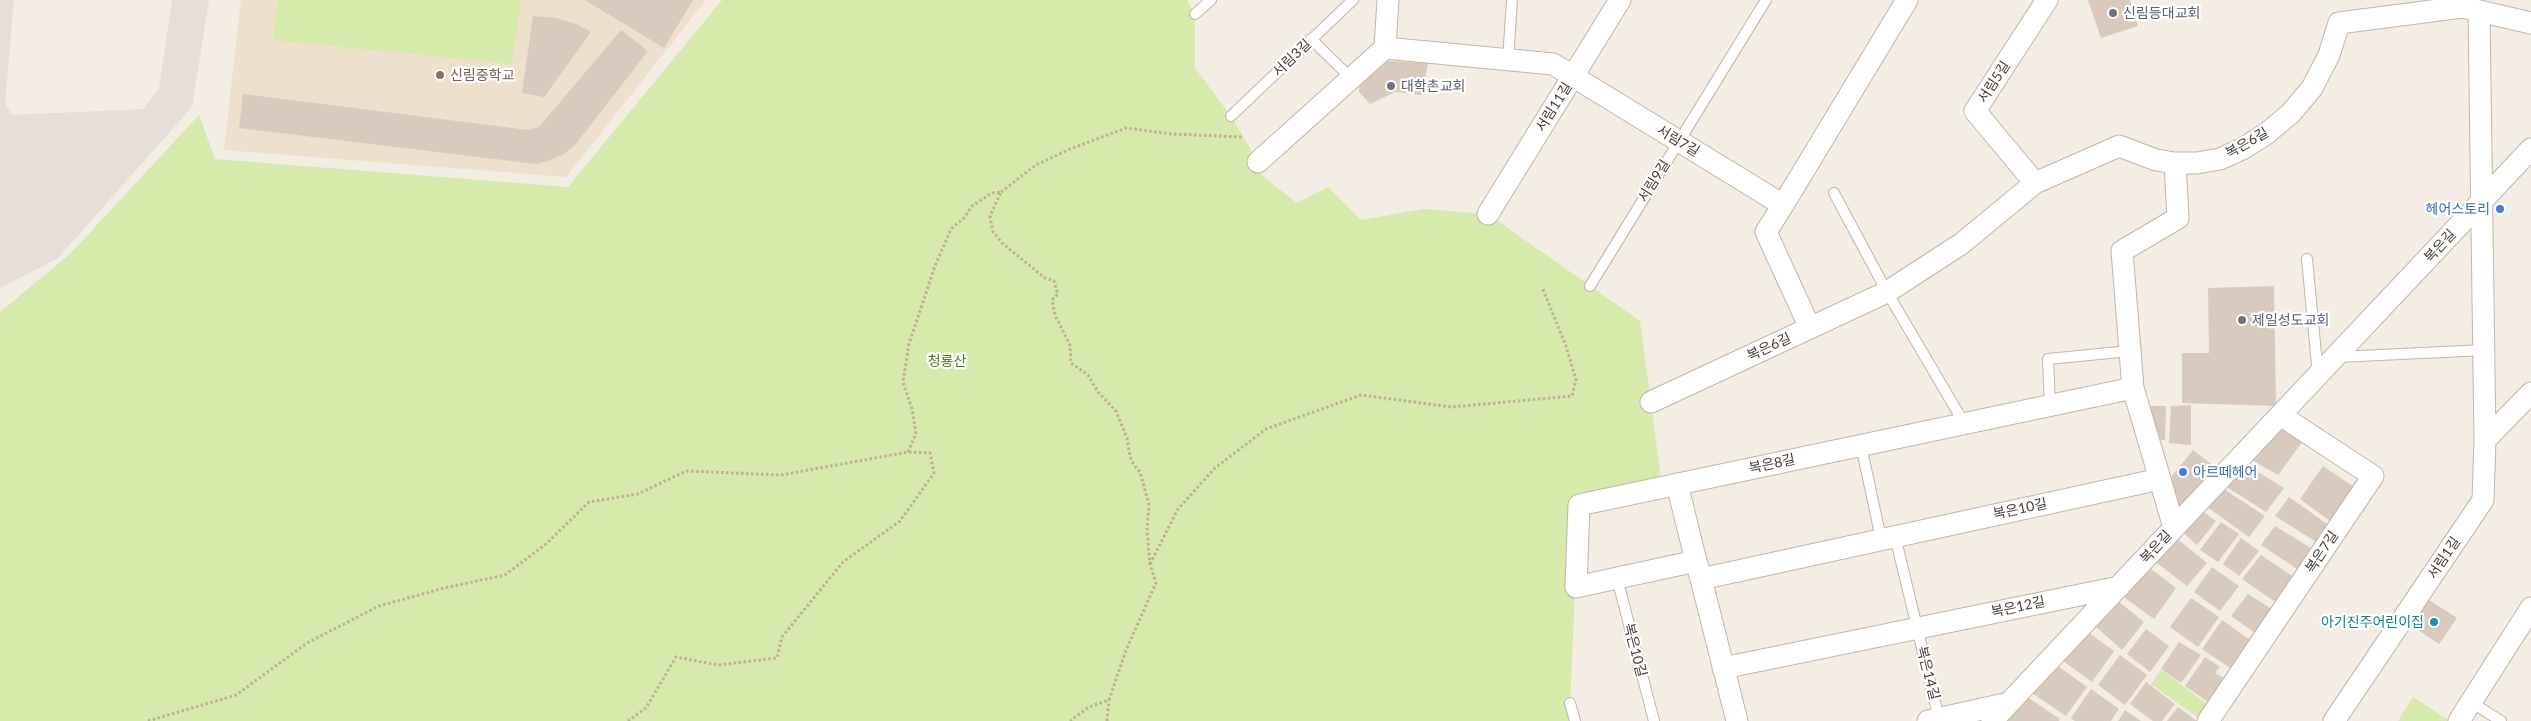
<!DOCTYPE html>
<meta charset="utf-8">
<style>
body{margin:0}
canvas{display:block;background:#f3ede4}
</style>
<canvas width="2531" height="721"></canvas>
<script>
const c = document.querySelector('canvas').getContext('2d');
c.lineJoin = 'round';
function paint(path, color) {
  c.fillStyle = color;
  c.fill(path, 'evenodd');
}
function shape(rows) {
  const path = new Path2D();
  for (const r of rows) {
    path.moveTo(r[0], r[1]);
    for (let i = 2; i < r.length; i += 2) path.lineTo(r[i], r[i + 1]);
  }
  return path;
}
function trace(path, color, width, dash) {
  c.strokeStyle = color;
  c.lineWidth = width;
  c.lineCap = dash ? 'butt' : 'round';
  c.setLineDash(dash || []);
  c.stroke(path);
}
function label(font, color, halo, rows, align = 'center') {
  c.font = font + ' Lato,"Noto Sans KR",sans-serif';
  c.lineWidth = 4.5;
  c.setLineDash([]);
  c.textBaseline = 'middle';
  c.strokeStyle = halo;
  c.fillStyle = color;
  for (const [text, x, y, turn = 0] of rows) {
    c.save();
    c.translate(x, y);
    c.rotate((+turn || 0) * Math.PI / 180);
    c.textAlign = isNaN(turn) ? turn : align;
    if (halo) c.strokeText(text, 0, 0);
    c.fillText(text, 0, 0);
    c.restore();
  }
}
paint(shape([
 [0,0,14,0,5,104,12,115,143,109,159,89,172,0,209,0,192,107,58,258,0,288]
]), '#e5ded9');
paint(shape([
 [241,0,706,0,566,177,224,150]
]), '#ede0cd');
paint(shape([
 [278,0,521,0,512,64,273,40],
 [722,0,1187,0,1195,14,1195,68,1231,116,1258,162,1261,175,1297,203,1328,187,1361,220,1423,209,1488,214,1640,321,1662,487,1579,505,1570,703,1575,721,0,721,0,312,70,254,199,115,215,159,568,187],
 [2161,670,2207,704,2197,717,2151,684],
 [2413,697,2450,721,2398,721]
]), '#d5eaab');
paint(shape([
 [585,0,693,0,664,48],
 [2088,0,2130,0,2138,26,2101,38],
 [533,16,556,18,576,24,591,32,544,97,522,93],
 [621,30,648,51,575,145,564,154,548,161,536,164,239,128,243,94,528,130,539,127],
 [1384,61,1428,63,1422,95,1395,92,1370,104,1359,92,1360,81],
 [2274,286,2276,406,2182,403,2182,353,2209,353,2208,288],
 [2191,405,2191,445,2169,443,2171,406],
 [2144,406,2166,406,2165,440,2153,440],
 [2280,421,2306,437,2278,475,2248,458],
 [2193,450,2219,470,2177,516,2168,481],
 [2242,462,2284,488,2266,512,2222,484],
 [2323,466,2354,487,2330,521,2300,499],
 [2219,486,2265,516,2249,537,2203,504],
 [2289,497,2330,526,2318,543,2275,516],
 [2198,508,2216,521,2197,545,2180,530],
 [2221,522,2239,534,2218,562,2200,550],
 [2275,526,2314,550,2300,571,2261,545],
 [2175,537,2207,563,2187,586,2153,560],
 [2241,538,2259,551,2239,576,2223,564],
 [2261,555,2295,578,2278,604,2242,579],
 [2146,565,2176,588,2154,619,2121,595],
 [2212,567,2239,586,2220,611,2194,592],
 [2248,594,2275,611,2258,635,2231,616],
 [2191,598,2219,617,2198,647,2170,627],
 [2429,600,2457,618,2439,644,2412,626],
 [2118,601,2144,622,2122,650,2095,626],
 [2222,620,2253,642,2233,670,2202,649],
 [2146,629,2169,646,2150,672,2127,654],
 [2089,633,2114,651,2092,682,2063,661],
 [2179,642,2201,655,2181,683,2161,669],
 [2120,655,2147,675,2125,705,2098,685],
 [2205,657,2220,667,2215,673,2224,678,2208,702,2185,686],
 [2058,666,2087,687,2066,716,2032,693],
 [2146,682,2175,704,2162,721,2153,721,2130,704],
 [2091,689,2119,709,2111,721,2075,721,2071,718],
 [2027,697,2060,719,2059,721,2006,721],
 [2178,707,2197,721,2167,721],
 [2125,710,2141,721,2118,721]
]), '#d8cabc');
const service = shape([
 [1195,14,1211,0],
 [1311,39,1351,78],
 [1508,60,1512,0],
 [1231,116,1353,0],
 [1834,193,1887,292,1964,423],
 [2307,259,2318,375],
 [1590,286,1766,0],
 [2338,357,2484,350],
 [2050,405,2048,359,2130,351],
 [1861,445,1881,539],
 [1895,536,1939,719],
 [1617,578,1654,721],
 [2471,702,2501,721],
 [1570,703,1575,721]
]);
const minor = shape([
 [2479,11,2485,440],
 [1385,48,1388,0],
 [1258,162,1385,48,1553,64,1783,205,1907,0],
 [2035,183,1975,111,2047,0],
 [1783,205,1766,232,1810,328],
 [1488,214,1620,0],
 [2133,388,2122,251,2178,218,2175,163],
 [1651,402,1887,292,1961,244,2035,183,2119,146,2156,160,2175,163,2197,163,2220,159,2242,149,2266,134,2291,113,2312,88,2329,55,2339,23,2462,7,2531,23],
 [2160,479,1701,579,1696,561,1576,587,1579,505,2133,388,2160,479,2174,528],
 [1677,484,1696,561],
 [1701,579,1737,721],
 [1723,668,2119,587],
 [1928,721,2009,703],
 [1992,721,2531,149],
 [2208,721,2373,476,2280,415],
 [2334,721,2483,500,2485,440,2531,393],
 [2459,721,2531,608]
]);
trace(service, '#c2b6a9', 12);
trace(minor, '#c2b6a9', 23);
trace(shape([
 [1001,192,1036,165,1070,149,1126,128,1172,134,1242,137],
 [908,452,916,434,912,409,903,382,909,344,935,266,951,229,964,218,972,206,992,193,1001,192,990,216,993,232,1002,243,1045,278,1054,281,1058,294,1052,300,1055,315,1070,345,1071,363,1088,375,1098,392,1116,411,1127,438,1130,457,1134,465,1140,472,1149,505,1147,531,1150,564,1156,583,1126,650,1109,700,1089,707,1070,721],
 [1150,564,1178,509,1215,468,1266,429,1361,395,1451,407,1572,396,1576,380,1566,346,1542,287],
 [148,721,236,695,307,643,379,606,444,588,505,575,546,544,589,502,638,494,686,471,781,475,908,452,930,453,934,473,900,521,843,562,782,637,777,658,718,665,676,657,646,708,628,721],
 [1107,721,1109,700]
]), '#c1ad97', 3, [2.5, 2.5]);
trace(service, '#fff', 10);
trace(minor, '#fff', 21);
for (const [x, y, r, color] of [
 [2113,13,5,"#6b7280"],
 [440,75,5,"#8d6e63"],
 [1391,86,5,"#6b7280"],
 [2500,209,5,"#3f7fe0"],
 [2242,320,5,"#6b7280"],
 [2183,472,5,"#3f7fe0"],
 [2434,622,5,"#0f9aa8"]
]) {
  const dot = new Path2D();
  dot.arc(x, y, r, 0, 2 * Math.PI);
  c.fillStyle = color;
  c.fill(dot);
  trace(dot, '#fff', 2);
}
label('14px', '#5b616d', '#fff', [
 ["신림등대교회",2123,13],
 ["대학촌교회",1401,86],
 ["제일성도교회",2252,320]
], 'left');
label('14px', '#463c34', '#fff', [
 ["서림3길",1292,58,-44],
 ["서림5길",1994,82,-57],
 ["서림11길",1554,107,-58],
 ["서림7길",1678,141,31],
 ["복은6길",2247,143,-30],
 ["서림9길",1654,181,-58],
 ["복은길",2440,246,-47],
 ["복은6길",1769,347,-25],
 ["복은8길",1772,464,-12],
 ["복은10길",2020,509,-12],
 ["복은길",2156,547,-47],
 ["복은7길",2322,552,-56],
 ["서림1길",2444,558,-56],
 ["복은12길",2018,607,-12],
 ["복은10길",1635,650,76],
 ["복은14길",1928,673,76]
]);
label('14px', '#785e54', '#fff', [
 ["신림중학교",450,75]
], 'left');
label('14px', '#366cbe', '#fff', [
 ["헤어스토리",2490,209],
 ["아르떼헤어",2193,472,"left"]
], 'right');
label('14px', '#4f7a24', '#fff', [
 ["청룡산",947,361]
]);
label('14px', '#0d838f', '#fff', [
 ["아기진주어린이집",2424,622]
], 'right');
</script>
